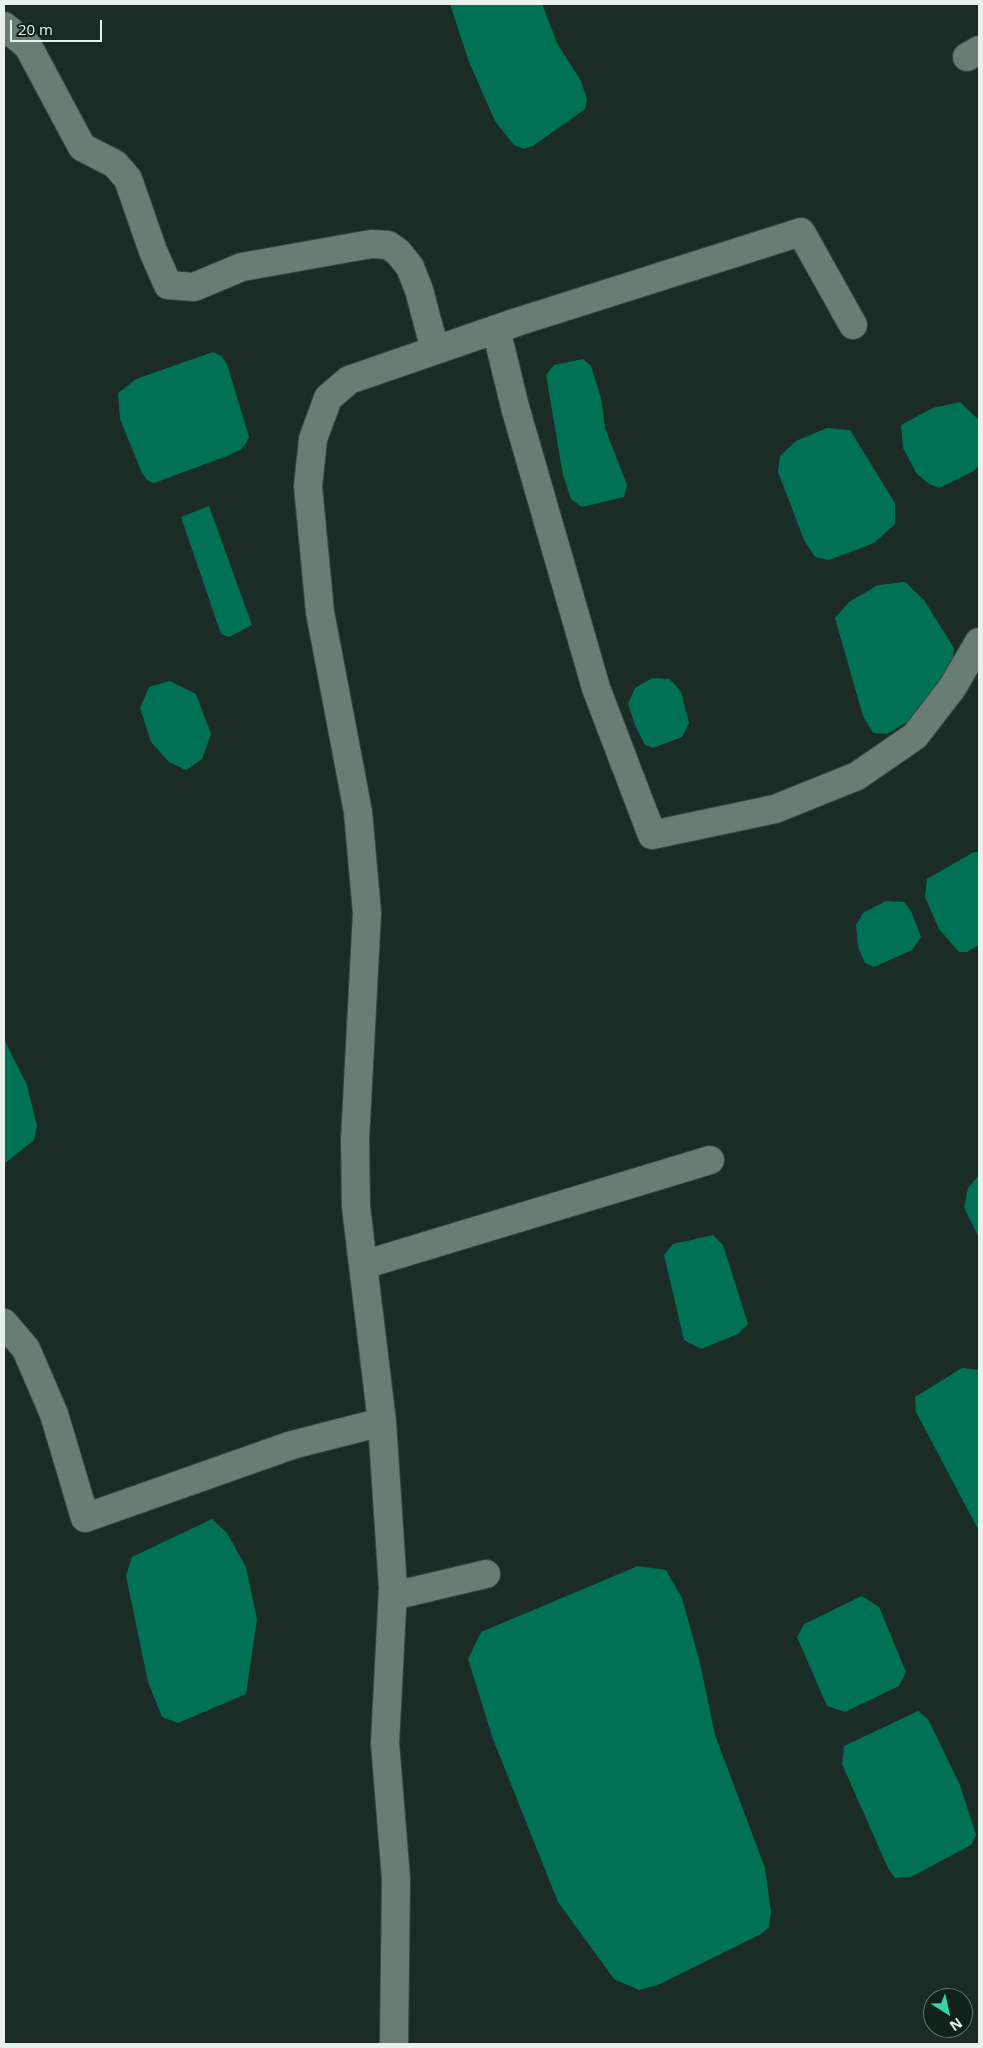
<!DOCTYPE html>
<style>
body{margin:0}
#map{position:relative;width:983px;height:2048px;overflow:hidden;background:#1b2b25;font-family:"Open Sans",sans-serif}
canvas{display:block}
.frame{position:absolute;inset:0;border:5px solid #e7f2ed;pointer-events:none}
.north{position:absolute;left:923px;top:1988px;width:50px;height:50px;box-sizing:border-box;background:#11221b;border:1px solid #67756f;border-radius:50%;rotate:145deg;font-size:14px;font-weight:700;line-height:20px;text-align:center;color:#e7f2ed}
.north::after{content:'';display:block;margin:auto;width:18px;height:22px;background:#39d4a5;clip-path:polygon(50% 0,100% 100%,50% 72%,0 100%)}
.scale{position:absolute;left:10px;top:20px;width:92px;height:22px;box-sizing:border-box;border:2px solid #e7f2ed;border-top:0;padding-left:6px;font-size:15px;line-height:18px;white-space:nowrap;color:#e7f2ed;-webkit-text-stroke:4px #11221b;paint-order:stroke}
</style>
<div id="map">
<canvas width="983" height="2048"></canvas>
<div class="frame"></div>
<div class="north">N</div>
<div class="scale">20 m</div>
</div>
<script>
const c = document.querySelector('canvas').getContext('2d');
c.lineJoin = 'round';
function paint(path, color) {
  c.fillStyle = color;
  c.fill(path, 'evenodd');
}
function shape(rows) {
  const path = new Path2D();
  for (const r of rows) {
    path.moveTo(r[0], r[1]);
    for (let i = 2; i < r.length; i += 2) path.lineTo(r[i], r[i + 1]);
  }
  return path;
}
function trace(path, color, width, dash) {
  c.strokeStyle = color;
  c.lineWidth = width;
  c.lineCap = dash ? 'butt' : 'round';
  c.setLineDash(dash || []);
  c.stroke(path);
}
paint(shape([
 [450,4,542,4,557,43,581,81,587,99,585,109,533,146,524,149,514,145,495,121,469,62],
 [213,352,221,356,227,364,249,437,246,443,240,450,227,456,154,483,148,481,142,473,120,419,118,393,136,379],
 [583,359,591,366,601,398,605,428,627,485,624,497,582,507,571,499,563,475,546,375,554,365],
 [960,402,979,420,979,465,974,471,939,488,929,484,917,474,903,448,901,425,933,408],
 [827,428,850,430,895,503,895,524,874,543,829,560,815,557,804,540,778,472,780,456,796,441],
 [209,506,252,625,229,637,221,634,181,517],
 [905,582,924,600,954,648,952,675,914,718,887,734,873,733,863,716,835,618,849,602,878,585],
 [652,678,670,679,681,692,689,723,682,737,653,748,645,745,635,725,628,704,635,688],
 [170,681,196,694,211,734,202,759,186,770,169,762,151,742,140,708,149,687],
 [974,852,979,852,979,945,967,952,959,952,939,929,925,897,927,879],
 [886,901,904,902,911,911,921,937,912,950,874,967,865,963,858,947,856,925,863,913],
 [4,1039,27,1085,37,1126,34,1140,4,1164],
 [979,1175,979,1238,964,1207,968,1188],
 [713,1235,723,1245,748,1324,738,1334,701,1349,684,1340,664,1255,673,1244],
 [962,1368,979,1370,979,1531,916,1412,915,1397],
 [212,1519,227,1533,246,1567,257,1619,246,1694,178,1723,162,1717,148,1682,126,1576,132,1557],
 [638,1566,666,1570,682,1598,700,1663,715,1735,765,1868,771,1912,769,1927,761,1934,658,1985,639,1990,614,1979,558,1902,493,1739,468,1659,481,1632],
 [862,1596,879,1607,906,1672,899,1686,845,1712,827,1706,797,1637,804,1624],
 [918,1711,928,1719,960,1785,976,1835,971,1845,911,1877,895,1878,888,1868,842,1764,844,1746]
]), '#007154');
const minor = shape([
 [4,26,28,46,82,147,115,164,128,179,153,251,168,285,194,287,242,267,371,244,388,245,398,252,410,267,419,290,435,350],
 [967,57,979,50],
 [496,329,515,407,596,688,652,835,775,809,857,776,915,736,952,688,979,642],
 [363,1265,710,1160],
 [4,1323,26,1349,54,1414,85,1518,292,1445,382,1422],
 [393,1596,486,1574],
 [394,2044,396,1879,385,1743,393,1588,382,1422,356,1207,355,1140,367,913,358,812,320,612,308,486,313,439,328,398,349,380,517,322,801,232,853,325]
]);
trace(minor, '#3a4944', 30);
trace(minor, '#6a7d75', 28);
</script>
